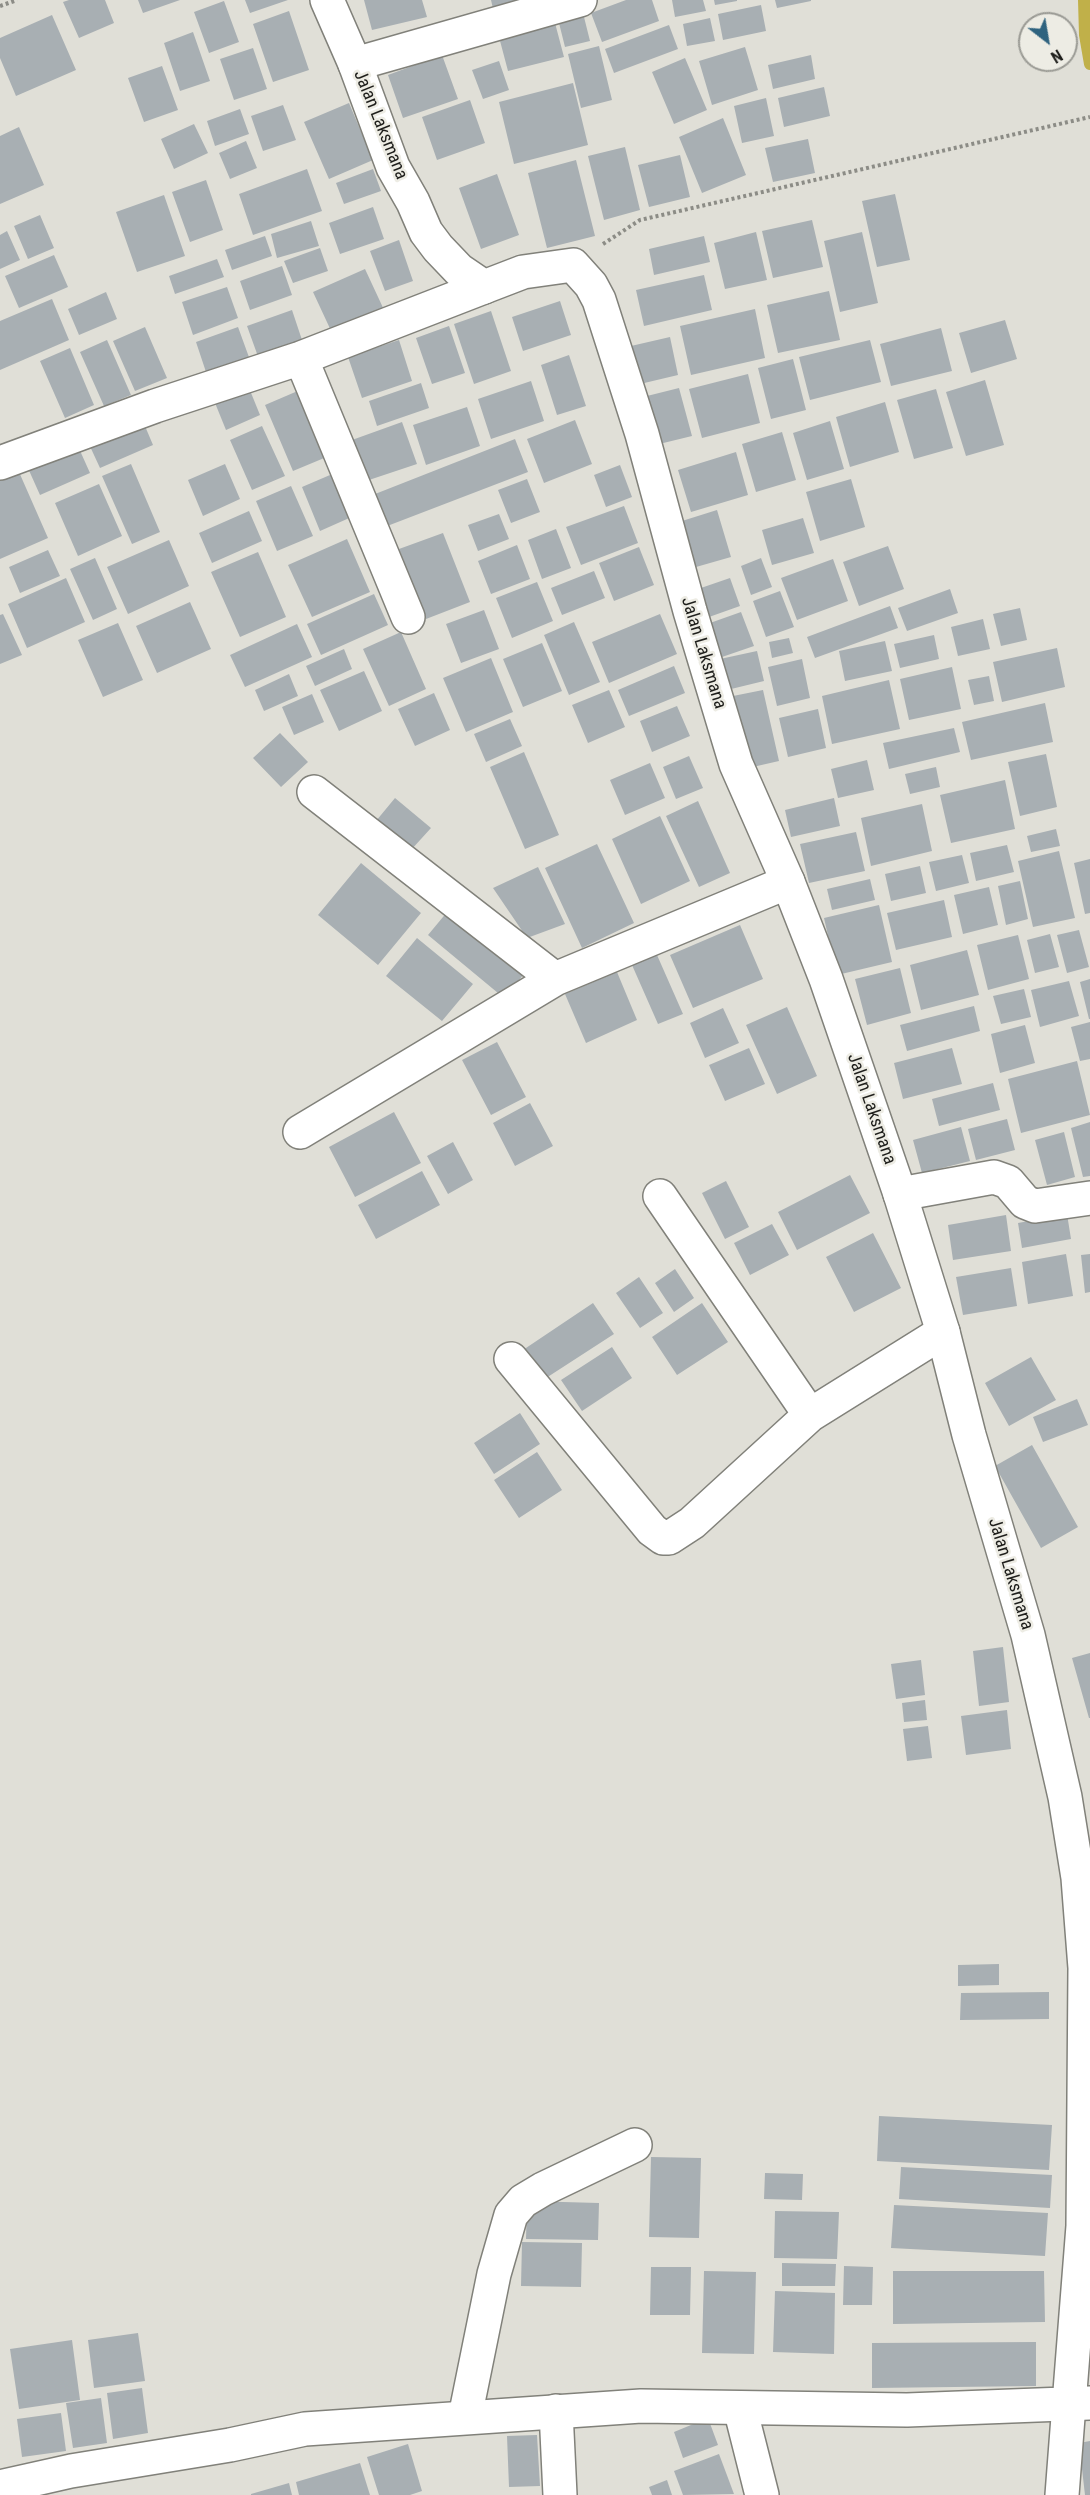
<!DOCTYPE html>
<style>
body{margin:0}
#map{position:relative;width:1090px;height:2495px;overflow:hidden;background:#e0dfd7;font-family:"Roboto Condensed",sans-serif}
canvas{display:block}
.north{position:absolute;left:1018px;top:12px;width:60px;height:60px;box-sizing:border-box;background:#edece4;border:2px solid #9a9a94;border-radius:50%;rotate:149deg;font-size:16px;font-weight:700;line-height:24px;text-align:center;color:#1e1e1b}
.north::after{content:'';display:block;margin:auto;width:21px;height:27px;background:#2f637f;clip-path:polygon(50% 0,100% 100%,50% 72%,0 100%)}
</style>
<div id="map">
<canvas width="1090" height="2495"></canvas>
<div class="north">N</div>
</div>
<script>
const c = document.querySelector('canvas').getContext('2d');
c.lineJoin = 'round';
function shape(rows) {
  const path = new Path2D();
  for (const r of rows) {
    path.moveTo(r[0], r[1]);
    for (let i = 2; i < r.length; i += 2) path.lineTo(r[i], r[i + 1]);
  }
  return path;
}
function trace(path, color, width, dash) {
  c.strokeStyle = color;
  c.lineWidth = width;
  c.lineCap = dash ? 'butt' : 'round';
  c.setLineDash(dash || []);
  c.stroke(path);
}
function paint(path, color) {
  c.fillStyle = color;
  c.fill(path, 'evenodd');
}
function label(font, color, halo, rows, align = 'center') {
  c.font = font + ' "Roboto Condensed",sans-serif';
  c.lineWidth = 5;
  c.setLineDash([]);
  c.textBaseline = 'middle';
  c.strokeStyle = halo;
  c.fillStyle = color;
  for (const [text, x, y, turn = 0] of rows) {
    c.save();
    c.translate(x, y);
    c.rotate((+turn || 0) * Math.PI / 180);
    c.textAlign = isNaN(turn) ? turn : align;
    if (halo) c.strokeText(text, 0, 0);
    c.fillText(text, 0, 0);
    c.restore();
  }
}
trace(shape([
 [1084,0,1085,35,1090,64]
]), '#c0b049', 12);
paint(shape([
 [69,0,105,0,114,23,79,38,63,2],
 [138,0,180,0,143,13],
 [245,0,288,0,250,13],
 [364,0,422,0,427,17,372,30],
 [491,0,534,0,494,13],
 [626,0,652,0,659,21,602,42,591,13],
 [672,0,703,0,706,11,675,17],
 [714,0,737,0,737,1,715,5],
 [775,0,811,0,811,1,777,8],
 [224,1,239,42,209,53,194,12],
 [761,5,766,31,723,40,718,14],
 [289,11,309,70,273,82,253,24],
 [52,15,76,70,16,96,0,58,0,38],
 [584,17,590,41,565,47,559,23],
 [710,18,715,41,687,46,683,24],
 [555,23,564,57,508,71,499,37],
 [669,25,678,49,614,73,605,49],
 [193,32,210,81,180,91,164,43],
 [599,46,612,100,581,108,568,54],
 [745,47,758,90,712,105,699,61],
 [253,48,267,89,234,100,220,59],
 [442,55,458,99,403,118,388,75],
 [811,55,815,79,773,89,768,65],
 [685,58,707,110,674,124,652,72],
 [499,61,509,90,483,99,472,70],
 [162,66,178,110,144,122,128,78],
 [573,83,588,145,514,164,499,102],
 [824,87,830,116,784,127,778,98],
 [766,98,774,136,742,143,734,106],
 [470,100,485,143,437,160,422,117],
 [349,103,373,160,329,179,304,122],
 [283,105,296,140,263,151,251,116],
 [240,109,249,134,215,146,207,121],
 [723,118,746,175,702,193,679,137],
 [194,124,208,153,174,169,161,139],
 [19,127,44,185,0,204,0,136],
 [808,139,815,173,773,182,765,148],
 [246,141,257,168,230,179,219,153],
 [625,147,640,210,604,220,588,156],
 [680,155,690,197,649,207,638,165],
 [576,160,595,236,547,248,528,173],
 [307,169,322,211,253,235,239,194],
 [373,169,381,191,344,204,336,183],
 [497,174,519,235,481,249,459,188],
 [206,180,223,230,190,242,172,192],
 [895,194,910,260,877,267,862,201],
 [164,195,185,256,137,272,116,212],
 [373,207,384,239,340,254,329,223],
 [40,215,54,248,28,259,14,226],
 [812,220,823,267,773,278,762,231],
 [311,221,319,246,277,258,271,234],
 [7,231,20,260,0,269,0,235],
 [756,232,767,280,725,289,714,243],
 [862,232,878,303,840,312,824,241],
 [265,236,272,256,232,270,225,250],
 [704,236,710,262,654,275,649,249],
 [399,240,413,281,385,291,370,251],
 [320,248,328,271,293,283,284,261],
 [54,255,68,287,19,308,5,276],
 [217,259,224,277,175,294,169,276],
 [282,266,292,295,250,310,240,281],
 [365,269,385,312,333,335,313,292],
 [704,275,712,310,644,326,636,290],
 [227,287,238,318,193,335,182,302],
 [829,291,840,340,778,353,767,305],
 [106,292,117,319,79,335,68,309],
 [52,299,69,340,0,370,0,321],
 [560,301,571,335,523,351,512,317],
 [755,309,765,358,691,375,680,326],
 [292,310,304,346,260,362,247,326],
 [491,311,511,371,474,384,454,324],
 [1005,320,1017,359,971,373,959,333],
 [449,326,465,373,432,384,416,338],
 [145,327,167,378,135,391,113,341],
 [238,327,250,360,207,375,196,342],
 [941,328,952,371,891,386,880,344],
 [670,337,678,375,640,384,631,346],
 [107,340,131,395,104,406,80,352],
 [399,340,412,381,362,398,348,357],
 [870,340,881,382,810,400,799,357],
 [70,348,94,405,65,418,40,361],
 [569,355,586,406,557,415,541,365],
 [793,359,806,410,771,419,758,368],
 [748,374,760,423,702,438,689,389],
 [985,380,1004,445,966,456,946,392],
 [531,381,544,421,491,439,478,399],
 [247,383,260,415,226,430,213,398],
 [421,383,429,408,377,426,369,401],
 [679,388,692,436,651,446,639,398],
 [936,389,953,448,914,459,897,400],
 [300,390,329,456,293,471,265,405],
 [885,402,899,452,850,467,836,417],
 [467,407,480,446,426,465,413,425],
 [142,419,153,445,100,468,88,442],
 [575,420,592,464,544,483,527,439],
 [830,421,844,469,807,480,793,433],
 [402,422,417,464,366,481,352,440],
 [262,426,285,476,252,490,230,440],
 [782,432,796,480,756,492,742,444],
 [515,439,528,472,382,528,370,496],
 [77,444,90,473,40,495,27,466],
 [736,452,748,495,691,512,678,470],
 [131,464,160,532,132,544,102,476],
 [225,464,240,499,203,516,188,480],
 [620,465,632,497,606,507,594,475],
 [19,472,48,538,0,559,0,481],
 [337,472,356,515,320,531,302,487],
 [527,479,540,512,511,523,498,490],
 [851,479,865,527,820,541,806,492],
 [99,484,122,536,78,556,55,503],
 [291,486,313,536,277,551,256,501],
 [624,506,638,543,581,565,566,527],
 [717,510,731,557,696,567,682,521],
 [249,511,262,541,212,563,199,533],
 [499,514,509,539,478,551,468,525],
 [803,518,814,553,772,565,762,530],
 [556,529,571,568,542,579,528,540],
 [443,533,470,602,426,619,399,549],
 [347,539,370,592,312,617,288,565],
 [169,540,189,586,128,614,107,567],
 [517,545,530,579,491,594,478,561],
 [888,546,904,589,859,606,843,562],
 [639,547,654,585,614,601,599,563],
 [48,550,60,576,20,593,9,567],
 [258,552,286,617,240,637,211,572],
 [95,558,117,609,93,620,70,569],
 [761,558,772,587,751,595,741,566],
 [833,559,848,601,797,620,781,578],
 [594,571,605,598,562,615,551,588],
 [66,578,85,622,27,648,8,604],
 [730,578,740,606,709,617,698,589],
 [537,582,553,621,512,638,496,598],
 [950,589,958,613,907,631,898,608],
 [780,591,794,627,766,637,753,601],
 [374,594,388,625,321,655,307,624],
 [190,602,211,649,157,673,136,626],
 [890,606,898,628,815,658,807,637],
 [1020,608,1027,640,1001,646,993,614],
 [484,610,499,649,461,663,446,624],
 [741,612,754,646,722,657,710,623],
 [3,614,22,655,0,664,0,615],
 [660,614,677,654,609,683,592,642],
 [983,619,990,649,958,656,951,627],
 [574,622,600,682,569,695,544,635],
 [118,623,143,680,103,697,78,640],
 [297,624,312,657,245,687,230,655],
 [401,632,426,689,389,706,363,649],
 [934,635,939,659,900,668,894,644],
 [789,638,793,653,772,658,769,642],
 [885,641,892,671,845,681,839,651],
 [542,643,562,691,523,707,503,659],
 [1057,648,1065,687,1002,702,993,662],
 [344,649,352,669,315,686,306,666],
 [757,651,764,681,727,690,720,659],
 [491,658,513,712,466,732,443,678],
 [802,659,810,698,777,706,768,667],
 [674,666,685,693,629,716,618,690],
 [952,667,961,709,909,720,900,679],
 [364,671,382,711,339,731,320,690],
 [289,674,298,696,264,711,255,690],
 [989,676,994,701,974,705,968,680],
 [889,680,900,729,832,744,822,696],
 [609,690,625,727,588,743,572,705],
 [763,690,779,761,744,769,728,697],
 [434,693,450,730,415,746,398,709],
 [312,694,324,722,294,735,282,707],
 [1045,703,1053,742,971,760,962,722],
 [677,706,690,736,652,752,640,721],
 [818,709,826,748,788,757,779,718],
 [510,719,522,746,486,762,474,734],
 [954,728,960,752,889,769,883,743],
 [280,733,308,762,281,787,253,758],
 [524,752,559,835,525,849,490,767],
 [1046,754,1057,807,1020,816,1008,762],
 [689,756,703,788,676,799,663,767],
 [867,760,874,790,838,798,831,769],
 [650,763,665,798,625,815,610,780],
 [936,767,940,787,910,794,905,774],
 [1005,780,1015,829,951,843,940,795],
 [395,798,431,828,411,850,376,821],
 [834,798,840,826,791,837,785,810],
 [698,801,730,873,699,887,666,816],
 [922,804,932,851,871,866,861,818],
 [660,816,690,881,641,904,612,839],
 [1056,829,1060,846,1031,852,1027,836],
 [856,832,865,871,809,883,800,844],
 [597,844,634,923,582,948,545,868],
 [1007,845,1014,872,976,881,970,853],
 [1059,851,1075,918,1033,927,1018,861],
 [962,855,969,883,936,891,929,862],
 [1090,859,1090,913,1085,914,1074,863],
 [361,863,421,913,378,965,318,915],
 [920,866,926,893,891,901,885,874],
 [538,867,565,924,527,938,493,888],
 [870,879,875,900,832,910,827,889],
 [1020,881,1028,919,1006,925,998,886],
 [989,887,998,925,963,934,954,895],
 [944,900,952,937,896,950,887,913],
 [879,905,892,962,837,975,824,918],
 [448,911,524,974,504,998,428,935],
 [740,925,763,979,693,1008,670,955],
 [1079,930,1089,967,1067,973,1057,935],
 [1050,934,1059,967,1035,973,1027,940],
 [1018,935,1029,979,988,990,977,945],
 [417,938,473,984,442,1021,386,976],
 [967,950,979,995,921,1010,910,965],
 [657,955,683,1014,658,1024,632,965],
 [900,968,911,1013,867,1025,855,979],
 [617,972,637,1020,586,1043,565,994],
 [1090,979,1090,1019,1089,1019,1080,982],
 [1069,981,1079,1016,1040,1027,1031,990],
 [1024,989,1031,1017,1001,1024,993,996],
 [974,1006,980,1031,907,1051,900,1025],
 [787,1007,817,1076,777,1094,746,1025],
 [723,1008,739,1043,705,1058,690,1023],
 [1090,1022,1090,1059,1080,1061,1071,1027],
 [1025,1025,1035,1063,1000,1073,991,1034],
 [497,1042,526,1097,491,1115,462,1060],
 [749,1048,765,1084,725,1101,709,1065],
 [952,1048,962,1084,903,1099,894,1063],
 [1077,1061,1090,1115,1021,1133,1008,1079],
 [993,1083,1000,1110,939,1126,932,1099],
 [530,1103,553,1146,515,1166,493,1123],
 [394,1112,421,1163,355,1197,329,1147],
 [1007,1119,1015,1150,976,1160,968,1129],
 [1090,1122,1090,1176,1083,1177,1071,1128],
 [961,1127,970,1161,922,1173,913,1140],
 [1064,1132,1075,1177,1047,1185,1035,1140],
 [453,1142,473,1180,448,1194,427,1156],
 [422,1171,440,1205,376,1239,358,1205],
 [850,1175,870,1213,797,1250,778,1212],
 [726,1181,749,1227,725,1239,702,1193],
 [1067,1214,1071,1239,1022,1248,1018,1223],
 [1006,1215,1011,1251,953,1260,948,1225],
 [772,1224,789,1255,750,1275,734,1243],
 [873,1233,901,1288,854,1312,826,1257],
 [1066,1254,1073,1296,1028,1304,1022,1262],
 [1090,1254,1090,1292,1085,1293,1081,1255],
 [1011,1268,1017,1306,963,1315,956,1277],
 [675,1269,694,1298,674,1312,655,1283],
 [639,1277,663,1313,640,1328,616,1293],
 [593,1303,614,1334,543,1380,523,1350],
 [702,1303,728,1342,677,1375,652,1337],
 [612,1347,632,1378,582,1411,561,1380],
 [1031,1357,1056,1400,1009,1426,985,1383],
 [1077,1399,1088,1425,1043,1442,1033,1417],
 [520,1413,540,1444,494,1474,474,1443],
 [1032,1445,1078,1527,1041,1548,995,1466],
 [537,1452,562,1490,519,1518,494,1480],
 [1003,1647,1009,1702,979,1706,973,1651],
 [1090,1653,1090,1718,1089,1718,1072,1658],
 [921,1660,925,1695,896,1699,891,1664],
 [925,1700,927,1720,904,1722,902,1703],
 [1007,1710,1011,1749,966,1755,961,1716],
 [928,1726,932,1758,907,1761,903,1729],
 [999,1964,999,1985,958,1986,958,1965],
 [1049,1992,1049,2019,960,2020,961,1993],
 [879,2116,1052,2125,1049,2170,877,2161],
 [651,2157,701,2158,699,2238,649,2237],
 [901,2167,1052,2175,1050,2208,899,2199],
 [765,2173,803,2174,802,2200,764,2199],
 [527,2201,599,2203,598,2240,526,2239],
 [894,2205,1048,2213,1045,2256,891,2248],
 [775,2211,839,2212,837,2259,774,2258],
 [522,2242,582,2243,581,2287,521,2286],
 [782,2263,836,2264,835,2286,782,2286],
 [844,2266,873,2267,872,2305,843,2305],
 [651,2267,691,2267,690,2315,650,2315],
 [704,2271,756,2272,754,2354,702,2353],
 [893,2271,1044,2271,1045,2322,893,2324],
 [775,2291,835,2293,834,2354,773,2352],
 [138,2333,145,2381,94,2388,88,2340],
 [72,2340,80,2400,19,2409,10,2349],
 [1036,2342,1036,2386,872,2388,872,2343],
 [142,2388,148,2433,113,2439,107,2393],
 [101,2398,107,2443,73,2448,66,2403],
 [61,2413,66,2451,22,2457,17,2419],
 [708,2418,718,2445,683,2458,674,2432],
 [537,2435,540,2486,509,2487,507,2436],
 [1090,2441,1090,2495,1085,2495,1079,2443],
 [408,2444,422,2491,410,2495,379,2495,367,2457],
 [719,2454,734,2494,683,2495,674,2471],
 [360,2463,370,2495,299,2495,296,2482],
 [667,2480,672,2495,652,2495,649,2487],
 [289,2483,292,2495,251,2495,251,2494]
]), '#a8afb3');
const street = shape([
 [355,64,580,0],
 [301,358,408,617],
 [0,463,155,406,301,358,484,287],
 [314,792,555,979],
 [300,1132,555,979,788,882],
 [900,1194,994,1177,1008,1182,1025,1202,1035,1206,1090,1198],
 [660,1196,810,1415],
 [511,1359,652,1530,663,1538,669,1538,692,1523,810,1415,943,1332],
 [740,2408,762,2495],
 [556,2411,560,2495],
 [465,2417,494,2274,511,2215,523,2201,543,2189,635,2145],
 [1062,2495,1069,2404]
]);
const secondary = shape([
 [327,0,355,64,393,167,413,202,426,232,438,248,459,270,484,287,523,272,573,265,591,285,599,300,642,434,690,611,736,764,788,882,826,979,900,1194,943,1332,969,1435,1028,1635,1065,1797,1078,1878,1085,1968,1083,2226,1069,2404],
 [0,2487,71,2471,230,2445,305,2429,641,2406,907,2410,1090,2403]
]);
trace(street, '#81817a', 36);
trace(secondary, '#81817a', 36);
trace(shape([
 [0,6,17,0],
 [603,244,640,220,1090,117]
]), '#8c8c86', 4, [3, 3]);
trace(street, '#fff', 33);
trace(secondary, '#fff', 33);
label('18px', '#1e1e1b', '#edece4', [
 ["Jalan Laksmana",380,125,68],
 ["Jalan Laksmana",703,653,73],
 ["Jalan Laksmana",871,1109,71],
 ["Jalan Laksmana",1010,1574,73]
]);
</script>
